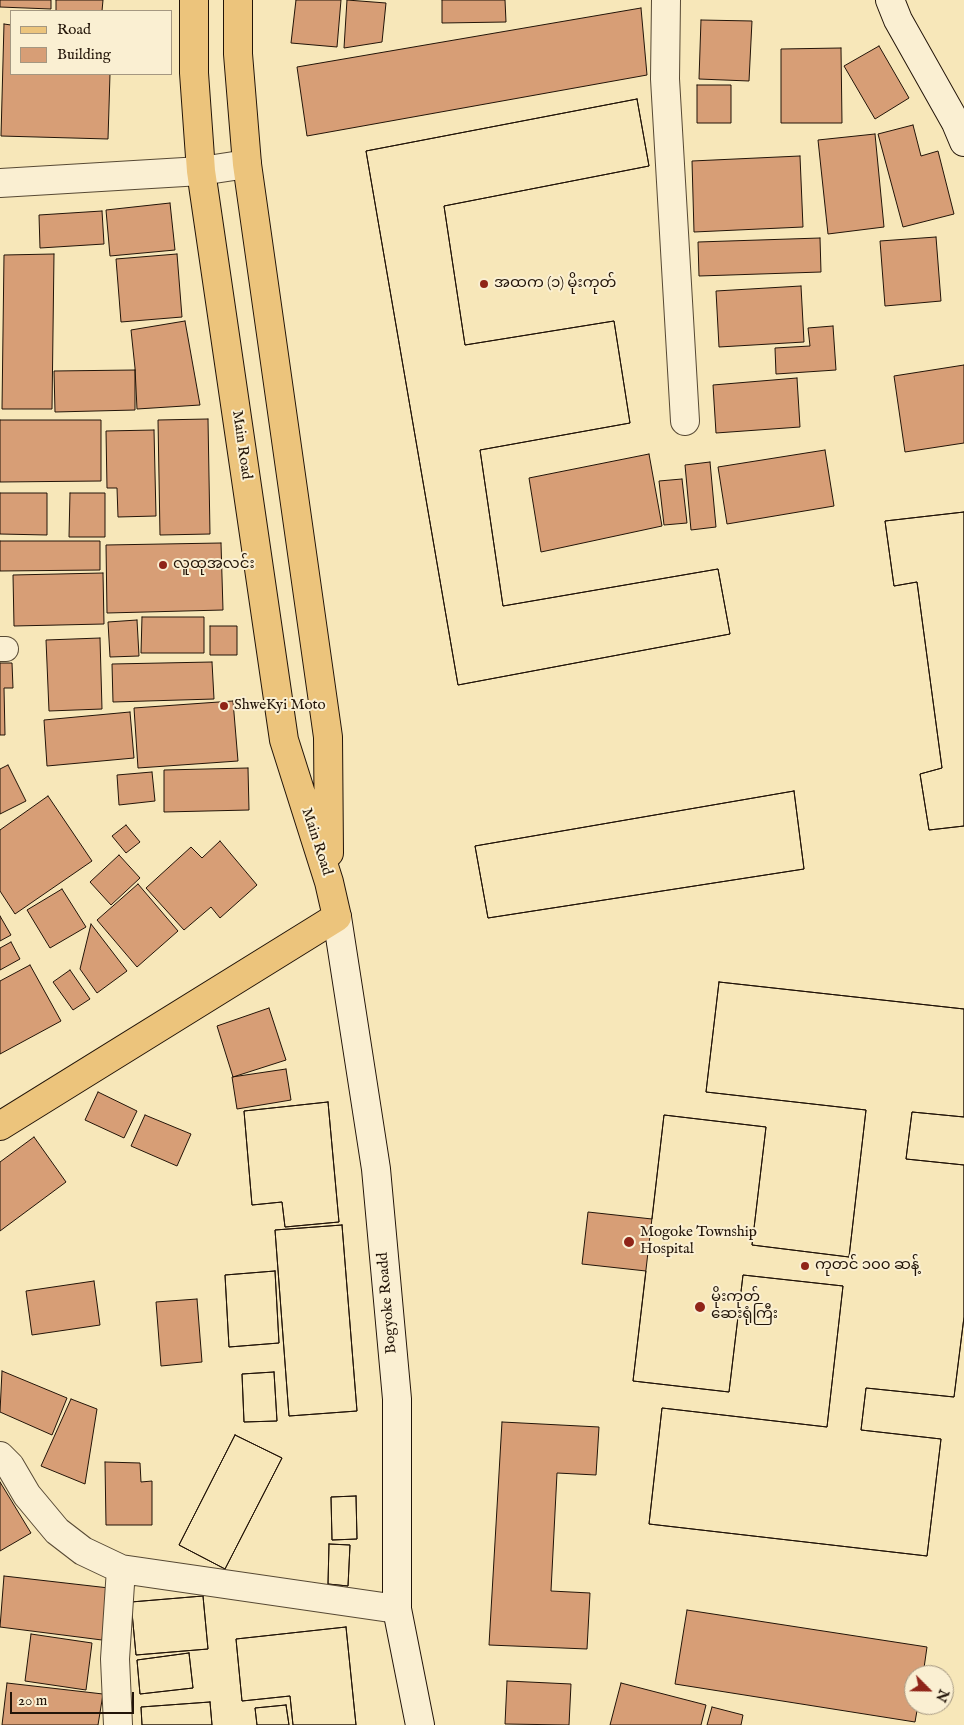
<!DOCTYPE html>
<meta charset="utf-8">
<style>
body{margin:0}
#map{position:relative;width:964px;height:1725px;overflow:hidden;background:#f7e7b9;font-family:"IM FELL English",serif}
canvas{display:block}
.legend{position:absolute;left:10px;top:10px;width:162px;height:65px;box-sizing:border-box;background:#faefd2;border:1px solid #a49781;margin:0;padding:6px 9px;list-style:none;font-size:15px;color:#221408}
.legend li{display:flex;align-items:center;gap:10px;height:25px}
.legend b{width:25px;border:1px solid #a49781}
.north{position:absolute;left:904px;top:1665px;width:50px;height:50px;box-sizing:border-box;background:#faefd2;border:1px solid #a49781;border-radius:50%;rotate:113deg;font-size:14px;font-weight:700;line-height:20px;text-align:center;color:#221408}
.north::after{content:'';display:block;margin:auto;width:18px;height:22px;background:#8f2418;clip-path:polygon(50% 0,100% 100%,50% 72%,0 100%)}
.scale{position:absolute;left:10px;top:1692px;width:124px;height:22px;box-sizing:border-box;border:2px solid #221408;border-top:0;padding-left:6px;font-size:15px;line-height:18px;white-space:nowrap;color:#221408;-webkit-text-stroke:4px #faefd2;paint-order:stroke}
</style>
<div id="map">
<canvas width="964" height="1725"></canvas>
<ul class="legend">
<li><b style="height:6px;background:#ecc47c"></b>Road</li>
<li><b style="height:14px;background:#d79e76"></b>Building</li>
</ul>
<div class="north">N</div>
<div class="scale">20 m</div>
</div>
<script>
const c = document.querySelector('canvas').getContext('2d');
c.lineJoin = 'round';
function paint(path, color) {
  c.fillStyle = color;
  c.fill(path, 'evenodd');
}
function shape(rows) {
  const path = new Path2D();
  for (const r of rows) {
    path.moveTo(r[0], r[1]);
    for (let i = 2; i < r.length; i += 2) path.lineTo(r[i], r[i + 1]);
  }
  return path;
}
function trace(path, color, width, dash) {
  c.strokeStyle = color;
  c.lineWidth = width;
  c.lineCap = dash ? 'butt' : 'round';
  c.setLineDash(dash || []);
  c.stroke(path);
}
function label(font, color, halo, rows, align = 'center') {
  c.font = font + ' "IM FELL English","Noto Sans Myanmar",serif';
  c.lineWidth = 4;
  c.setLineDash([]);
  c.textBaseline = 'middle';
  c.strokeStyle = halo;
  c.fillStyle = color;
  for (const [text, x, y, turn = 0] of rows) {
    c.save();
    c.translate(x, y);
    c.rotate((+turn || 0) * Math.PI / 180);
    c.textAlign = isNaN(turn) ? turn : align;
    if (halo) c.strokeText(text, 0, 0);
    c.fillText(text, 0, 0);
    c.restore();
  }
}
const building = shape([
 [0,0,51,0,51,9,0,7,0,0],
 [56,0,103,0,102,11,56,11,56,0],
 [296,0,341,0,337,47,291,43,296,0],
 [347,0,386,3,382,42,344,48,347,0],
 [442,0,505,0,506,22,442,23,442,0],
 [641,8,647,75,307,136,297,67,641,8],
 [701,20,752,21,749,81,699,79,701,20],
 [4,24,11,25,11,74,110,74,108,139,1,136,4,24],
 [879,46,909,98,875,119,844,66,879,46],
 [841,48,842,123,781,123,781,49,841,48],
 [697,85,731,85,731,123,697,123,697,85],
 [637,99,649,166,444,206,465,345,614,321,630,423,480,450,503,606,718,569,730,634,458,685,366,151,637,99],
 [637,99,649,166,444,206,465,345,614,321,630,423,480,450,503,606,718,569,730,634,458,685,366,151,637,99],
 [913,125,921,156,938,151,954,214,903,227,878,134,913,125],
 [875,134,884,227,828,234,818,140,875,134],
 [800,156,803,227,694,232,692,161,800,156],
 [170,203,175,250,110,256,106,210,170,203],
 [102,211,104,244,40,248,39,215,102,211],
 [936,237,941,301,885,306,880,241,936,237],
 [820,238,821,272,699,276,698,242,820,238],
 [54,254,52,409,2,409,4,255,54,254],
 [177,254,182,317,121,322,116,259,177,254],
 [801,286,804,342,719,347,716,291,801,286],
 [185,321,200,405,137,409,135,368,131,330,185,321],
 [833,326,836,370,776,374,775,348,810,346,808,328,833,326],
 [964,365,964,443,905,452,894,376,964,365],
 [135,370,135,410,55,412,54,371,135,370],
 [797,378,800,427,716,433,713,385,797,378],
 [208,419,210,534,160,535,158,420,208,419],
 [0,420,101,420,101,481,0,482,0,420],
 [154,430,156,516,118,517,117,488,107,488,106,431,154,430],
 [825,450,834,506,727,524,718,467,825,450],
 [649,454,662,526,541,552,529,478,649,454],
 [710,462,716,527,691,530,685,465,710,462],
 [682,479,687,523,664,525,659,481,682,479],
 [0,493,47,493,47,535,0,534,0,493],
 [70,493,105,493,105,537,69,537,70,493],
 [964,512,964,826,929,830,920,774,942,768,917,582,894,586,885,521,964,512],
 [964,512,964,826,929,830,920,774,942,768,917,582,894,586,885,521,964,512],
 [0,541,100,541,100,570,0,571,0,541],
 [221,543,223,610,107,613,106,545,221,543],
 [103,573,104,624,14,626,13,575,103,573],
 [142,617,204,617,204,653,141,653,142,617],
 [137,620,139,656,110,657,108,622,137,620],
 [210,626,237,626,237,655,210,655,210,626],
 [100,638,102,709,49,711,46,640,100,638],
 [212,662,214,699,113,702,112,664,212,662],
 [0,663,12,663,13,688,4,688,5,735,0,735,0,663],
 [233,701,238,761,138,768,134,708,233,701],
 [130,712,134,758,47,766,44,720,130,712],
 [8,765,26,801,0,814,0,769,8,765],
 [248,768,249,810,164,812,164,770,248,768],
 [152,772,155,801,119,805,117,775,152,772],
 [794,791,804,869,488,918,475,846,794,791],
 [794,791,804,869,488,918,475,846,794,791],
 [48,796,92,861,15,914,0,891,0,830,48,796],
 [126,825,140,842,126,853,112,836,126,825],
 [220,841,257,885,220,918,211,907,184,930,146,888,191,847,202,858,220,841],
 [119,855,140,878,111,905,90,882,119,855],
 [138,884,178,931,137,967,97,920,138,884],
 [62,889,86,927,50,948,27,910,62,889],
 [0,916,11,935,0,941,0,916],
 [91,924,127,971,97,993,80,969,91,924],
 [11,942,20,959,0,970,0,948,11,942],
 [30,965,61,1021,0,1054,0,981,30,965],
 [70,970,90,999,73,1010,53,982,70,970],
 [719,982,964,1009,964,1117,912,1112,906,1159,964,1165,964,1317,954,1397,866,1388,861,1430,941,1439,927,1556,649,1524,662,1408,827,1427,843,1286,743,1275,729,1392,633,1381,664,1115,766,1127,752,1245,849,1257,866,1110,706,1092,719,982],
 [719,982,964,1009,964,1117,912,1112,906,1159,964,1165,964,1317,954,1397,866,1388,861,1430,941,1439,927,1556,649,1524,662,1408,827,1427,843,1286,743,1275,729,1392,633,1381,646,1271,582,1264,588,1212,652,1219,664,1115,766,1127,752,1245,849,1257,866,1110,706,1092,719,982],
 [269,1008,286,1060,233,1077,217,1026,269,1008],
 [286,1069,291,1100,237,1109,232,1077,286,1069],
 [98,1092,137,1111,124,1138,85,1120,98,1092],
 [328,1102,339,1222,285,1227,282,1202,252,1205,244,1111,328,1102],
 [328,1102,339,1222,285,1227,282,1202,252,1205,244,1111,328,1102],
 [145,1115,191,1134,177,1166,131,1146,145,1115],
 [34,1137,66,1182,0,1231,0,1162,34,1137],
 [342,1225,357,1411,289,1416,275,1230,342,1225],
 [342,1225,357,1411,289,1416,275,1230,342,1225],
 [275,1271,279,1343,229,1347,225,1275,275,1271],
 [275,1271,279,1343,229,1347,225,1275,275,1271],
 [94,1281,100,1325,32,1335,26,1291,94,1281],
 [197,1299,202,1362,161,1366,156,1302,197,1299],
 [2,1371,67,1398,52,1435,0,1412,2,1371],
 [274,1372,277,1421,244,1422,242,1374,274,1372],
 [274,1372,277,1421,244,1422,242,1374,274,1372],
 [71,1399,97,1409,85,1484,41,1466,71,1399],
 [502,1422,599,1427,596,1475,557,1473,551,1591,590,1593,587,1649,489,1645,502,1422],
 [235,1435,282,1458,225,1569,179,1545,235,1435],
 [235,1435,282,1458,225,1569,179,1545,235,1435],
 [105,1462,140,1463,141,1482,152,1481,152,1525,106,1525,105,1462],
 [0,1482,31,1533,0,1551,0,1482],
 [356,1496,357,1539,332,1540,331,1497,356,1496],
 [356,1496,357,1539,332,1540,331,1497,356,1496],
 [329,1544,350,1545,348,1586,328,1584,329,1544],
 [329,1544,350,1545,348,1586,328,1584,329,1544],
 [4,1576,109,1588,102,1640,0,1627,4,1576],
 [203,1596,208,1649,136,1655,131,1602,203,1596],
 [203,1596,208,1649,136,1655,131,1602,203,1596],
 [687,1610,927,1647,923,1675,914,1675,914,1705,918,1705,915,1722,675,1684,687,1610],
 [346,1627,356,1725,293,1725,290,1696,242,1701,236,1639,346,1627],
 [346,1627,356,1725,293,1725,290,1696,242,1701,236,1639,346,1627],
 [31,1634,92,1643,86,1690,25,1681,31,1634],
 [189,1653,193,1688,140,1694,137,1660,189,1653],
 [189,1653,193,1688,140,1694,137,1660,189,1653],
 [507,1681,571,1684,569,1725,505,1724,507,1681],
 [7,1683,103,1694,98,1725,2,1725,7,1683],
 [621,1683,706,1705,701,1725,610,1725,621,1683],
 [210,1702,212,1725,142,1725,141,1707,210,1702],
 [210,1702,212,1725,142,1725,141,1707,210,1702],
 [286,1705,289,1725,257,1725,255,1708,286,1705],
 [286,1705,289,1725,257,1725,255,1708,286,1705],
 [712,1707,743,1715,741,1725,707,1725,712,1707]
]);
paint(building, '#d79e76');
trace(building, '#221408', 1);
const lane = shape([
 [0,649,6,649]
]);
const street = shape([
 [666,0,665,79,685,421],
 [0,183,201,171,247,164],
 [0,1456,10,1466,27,1495,57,1531,83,1551,121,1569,397,1609],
 [118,1725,115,1659,121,1569]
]);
const secondary = shape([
 [890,0,898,20,956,123,964,142],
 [337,917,376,1169,397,1399,397,1609,420,1725]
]);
const primary = shape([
 [238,0,238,54,247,164,328,737,329,853],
 [0,1126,337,917,329,882,284,740,201,171,194,73,194,0]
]);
trace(lane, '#574934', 26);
trace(street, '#574934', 30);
trace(secondary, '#221408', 30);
trace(primary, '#221408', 30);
trace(lane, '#faefd2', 24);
trace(street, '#faefd2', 28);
trace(secondary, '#faefd2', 28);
trace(primary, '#ecc47c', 28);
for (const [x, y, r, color] of [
 [484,284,5,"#8f2418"],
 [163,565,5,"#8f2418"],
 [224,706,5,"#8f2418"],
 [629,1242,6,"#8f2418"],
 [805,1266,5,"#8f2418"],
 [700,1307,6,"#8f2418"]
]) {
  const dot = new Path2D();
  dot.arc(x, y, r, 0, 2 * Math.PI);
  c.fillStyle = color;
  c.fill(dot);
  trace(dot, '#faefd2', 2);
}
label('15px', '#221408', '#faefd2', [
 ["အထက (၁) မိုးကုတ်",494,284],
 ["လူထုအလင်း",173,565],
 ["ShweKyi Moto",234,706],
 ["Mogoke Township",640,1233],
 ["Hospital",640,1250],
 ["ကုတင် ၁၀၀ ဆန့်",815,1266],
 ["မိုးကုတ်‌",711,1298],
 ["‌ဆေးရုံကြီး",711,1315]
], 'left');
label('15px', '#221408', '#faefd2', [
 ["Main Road",241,445,82],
 ["Main Road",316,842,72],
 ["Bogyoke Roadd",388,1303,-95]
]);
</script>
